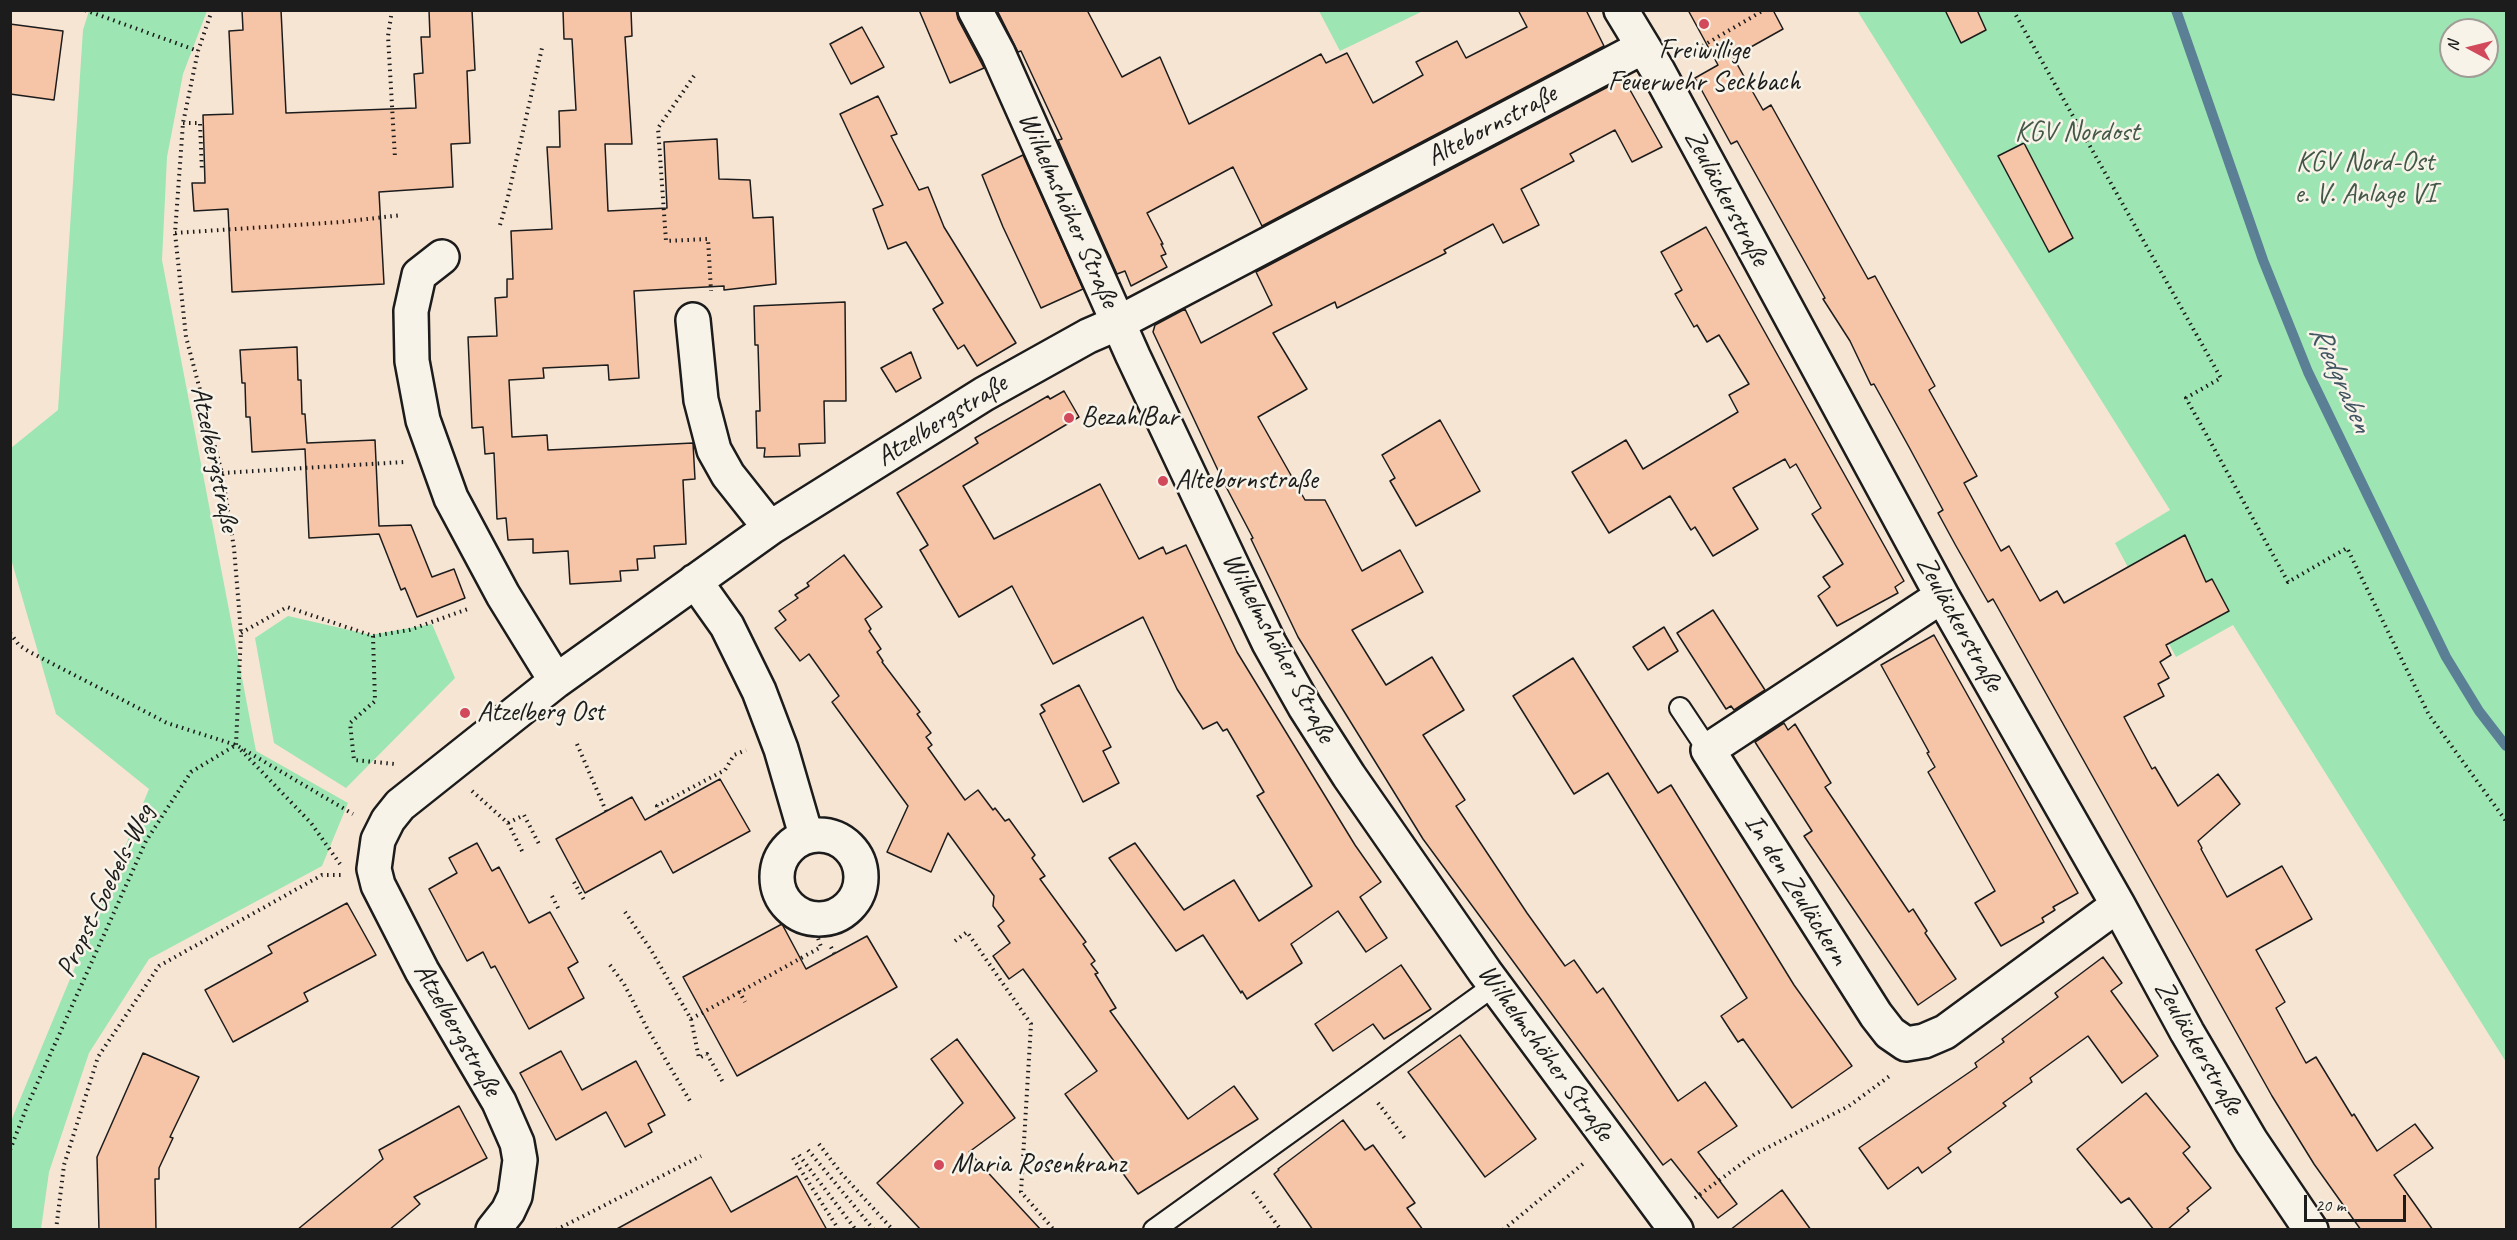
<!DOCTYPE html>
<meta charset="utf-8">
<style>
body{margin:0}
#map{position:relative;width:2517px;height:1240px;overflow:hidden;background:#f7e5d4;font-family:Caveat,sans-serif}
canvas{display:block}
.frame{position:absolute;inset:0;border:12px solid #1c1c1c;pointer-events:none}
.north{position:absolute;left:2439px;top:18px;width:60px;height:60px;box-sizing:border-box;background:#f7f3e8;border:2px solid #9f9d96;border-radius:50%;rotate:277deg;font-size:16px;font-weight:700;line-height:24px;text-align:center;color:#1c1c1c}
.north::after{content:'';display:block;margin:auto;width:21px;height:27px;background:#d1495b;clip-path:polygon(50% 0,100% 100%,50% 72%,0 100%)}
.scale{position:absolute;left:2304px;top:1195px;width:102px;height:27px;box-sizing:border-box;border:3px solid #1c1c1c;border-top:0;padding-left:8px;font-size:18px;line-height:21px;white-space:nowrap;color:#1c1c1c;-webkit-text-stroke:4px #f7f3e8;paint-order:stroke}
</style>
<div id="map">
<canvas width="2517" height="1240"></canvas>
<div class="frame"></div>
<div class="north">N</div>
<div class="scale">20 m</div>
</div>
<script>
const c = document.querySelector('canvas').getContext('2d');
c.lineJoin = 'round';
function paint(path, color) {
  c.fillStyle = color;
  c.fill(path, 'evenodd');
}
function shape(rows) {
  const path = new Path2D();
  for (const r of rows) {
    if (r.length === 3) {
      path.moveTo(r[0] + r[2], r[1]);
      path.arc(r[0], r[1], r[2], 0, 2 * Math.PI);
      continue;
    }
    path.moveTo(r[0], r[1]);
    for (let i = 2; i < r.length; i += 2) path.lineTo(r[i], r[i + 1]);
  }
  return path;
}
function trace(path, color, width, dash) {
  c.strokeStyle = color;
  c.lineWidth = width;
  c.lineCap = dash ? 'butt' : 'round';
  c.setLineDash(dash || []);
  c.stroke(path);
}
function label(font, color, halo, rows, align = 'center') {
  c.font = font + ' Caveat,sans-serif';
  c.lineWidth = 5;
  c.setLineDash([]);
  c.textBaseline = 'middle';
  c.strokeStyle = halo;
  c.fillStyle = color;
  for (const [text, x, y, turn = 0] of rows) {
    c.save();
    c.translate(x, y);
    c.rotate((+turn || 0) * Math.PI / 180);
    c.textAlign = isNaN(turn) ? turn : align;
    if (halo) c.strokeText(text, 0, 0);
    c.fillText(text, 0, 0);
    c.restore();
  }
}
paint(shape([
 [1862,10,2506,11,2506,1062,2233,625,2176,657,2115,543,2170,510,1858,12],
 [2451,30,2487,30,2487,66,2451,66],
 [89,11,207,11,183,74,167,157,162,260,256,751,348,803,322,866,149,959,89,1053,49,1172,41,1229,11,1229,11,1121,149,789,56,714,11,559,11,448,58,410,83,30],
 [1319,11,1423,11,1340,51],
 [288,616,371,635,432,624,455,678,346,788,274,743,255,638]
]), '#9de5b2');
trace(shape([
 [2176,10,2263,260,2308,372,2446,657,2479,711,2506,746]
]), '#5b8095', 10);
const building = shape([
 [242,10,281,10,286,113,416,108,414,74,423,73,421,37,430,37,429,10,472,10,475,70,467,71,470,143,451,144,453,187,379,192,384,284,232,292,228,209,194,211,192,183,205,183,203,115,233,114,229,31,243,30,242,10],
 [563,10,631,10,632,36,625,37,632,144,605,144,608,211,667,208,664,142,717,139,719,179,750,180,753,218,773,217,776,284,724,290,724,286,634,291,639,378,609,380,608,365,543,368,544,378,509,380,512,437,547,435,548,450,693,443,695,479,683,480,686,544,654,546,655,558,637,559,638,570,620,571,621,581,570,584,568,551,533,553,533,539,508,540,506,518,497,519,494,453,485,454,483,427,472,428,468,337,497,336,495,298,507,297,507,279,513,279,511,231,552,229,547,147,560,147,559,111,576,110,572,39,564,39,563,10],
 [919,10,956,10,958,19,984,68,950,83,919,10],
 [997,10,1087,10,1122,77,1160,57,1189,124,1321,54,1326,63,1347,53,1373,103,1423,75,1416,62,1457,41,1466,58,1527,27,1518,10,1586,10,1604,46,1262,226,1233,167,1147,213,1163,244,1161,244,1166,254,1161,256,1167,267,1131,286,1125,271,1117,274,1058,140,1062,139,1021,51,1018,52,997,10],
 [1688,10,1773,10,1783,29,1733,57,1763,110,1771,105,1868,279,1875,276,1935,386,1929,390,1977,476,1964,483,2001,551,2009,546,2040,601,2057,591,2064,603,2185,535,2206,582,2212,579,2229,611,2166,645,2171,655,2160,662,2169,678,2158,684,2164,696,2124,717,2152,769,2155,767,2178,806,2218,774,2240,804,2198,841,2202,848,2201,849,2227,897,2282,866,2312,919,2256,950,2285,1002,2276,1008,2306,1063,2316,1057,2352,1116,2354,1114,2377,1151,2415,1124,2433,1148,2394,1175,2433,1230,2361,1230,2314,1164,2272,1096,1993,599,1988,602,1956,546,1938,513,1943,510,1909,447,1874,384,1871,385,1850,341,1823,299,1825,298,1737,141,1731,144,1695,78,1718,65,1688,10],
 [1945,10,1977,10,1986,30,1961,43,1945,10],
 [10,24,63,31,54,100,10,94,10,24],
 [862,27,884,67,851,84,830,44,862,27],
 [1621,80,1625,81,1662,147,1632,162,1615,130,1570,154,1574,161,1521,189,1539,225,1503,243,1493,224,1444,250,1446,253,1337,308,1335,302,1273,333,1307,389,1258,417,1305,500,1325,500,1362,571,1400,550,1423,592,1352,630,1386,685,1432,657,1464,710,1423,735,1465,800,1456,806,1527,913,1565,966,1574,960,1597,993,1603,988,1678,1101,1705,1082,1737,1126,1698,1152,1737,1204,1718,1218,1671,1159,1663,1165,1423,839,1298,637,1251,539,1253,538,1223,481,1153,332,1155,325,1185,309,1201,343,1272,305,1256,272,1621,80],
 [878,96,897,134,891,136,919,190,928,187,944,227,1016,343,977,366,964,345,958,349,933,309,943,303,906,242,888,249,873,209,883,205,840,114,878,96],
 [2024,143,2073,238,2049,252,1998,156,2024,143],
 [1023,155,1083,289,1041,308,1003,227,982,175,1023,155],
 [1706,227,1904,581,1895,587,1898,593,1837,626,1818,596,1830,587,1823,577,1843,564,1812,514,1821,508,1796,464,1790,468,1785,459,1733,488,1758,529,1713,556,1695,527,1691,530,1670,496,1609,533,1572,472,1626,440,1643,469,1738,412,1729,395,1749,384,1719,335,1707,342,1697,325,1694,327,1675,294,1682,290,1661,252,1706,227],
 [845,302,846,401,824,401,825,443,799,444,800,456,764,457,765,448,757,448,756,411,760,411,758,345,755,345,754,306,845,302],
 [297,347,298,380,301,380,302,414,305,414,307,443,375,440,379,526,411,525,432,577,454,569,465,598,417,617,405,588,401,590,379,534,309,538,305,449,252,452,250,417,246,417,245,383,242,383,240,350,297,347],
 [911,352,921,378,896,392,881,368,911,352],
 [1064,391,1079,417,963,486,994,539,1100,484,1139,559,1163,547,1166,554,1186,545,1237,652,1355,845,1381,882,1360,897,1387,938,1366,952,1338,911,1291,944,1302,963,1247,999,1242,991,1241,993,1203,935,1176,951,1109,858,1135,843,1184,910,1234,880,1259,921,1312,886,1257,796,1264,792,1227,729,1223,731,1217,722,1203,729,1177,689,1143,617,1053,664,1012,586,959,617,920,550,928,545,897,493,978,443,975,438,1048,396,1050,399,1064,391],
 [1440,420,1480,491,1416,526,1390,481,1395,478,1382,455,1440,420],
 [844,555,882,607,865,619,871,629,869,631,881,649,877,652,883,661,882,662,920,712,917,714,931,733,926,737,932,745,928,748,965,800,978,790,993,810,995,808,1005,821,1009,819,1035,855,1032,858,1045,876,1040,879,1086,942,1083,944,1095,961,1091,964,1098,973,1095,974,1116,1008,1110,1011,1188,1119,1234,1086,1258,1119,1138,1194,1065,1094,1097,1071,1023,969,1009,979,993,956,1010,943,998,926,1004,921,993,906,994,896,948,833,931,872,887,852,908,806,832,702,839,696,809,654,800,661,775,628,786,620,779,611,798,598,795,595,809,586,807,583,844,555],
 [1713,610,1765,690,1734,710,1731,706,1726,709,1677,633,1713,610],
 [1664,627,1678,651,1648,670,1633,647,1664,627],
 [1934,635,2078,893,2053,907,2055,910,2042,918,2044,922,2001,946,1975,903,1995,891,1928,772,1935,767,1927,753,1929,752,1881,665,1934,635],
 [1573,658,1658,793,1671,785,1794,985,1852,1066,1792,1108,1743,1039,1738,1042,1721,1016,1747,998,1608,773,1574,794,1513,696,1573,658],
 [1079,685,1111,747,1103,751,1119,783,1083,802,1040,714,1045,711,1041,705,1079,685],
 [1784,723,1788,730,1795,724,1831,783,1825,787,1909,912,1913,909,1927,931,1925,933,1956,979,1918,1005,1804,836,1812,831,1755,742,1784,723],
 [720,779,750,831,673,873,661,851,585,893,556,839,632,797,645,820,720,779],
 [477,843,492,871,499,867,529,923,550,912,578,962,568,968,584,998,529,1029,495,966,491,968,483,952,467,961,429,889,457,873,449,858,477,843],
 [347,903,376,955,304,993,308,1001,233,1042,205,990,272,953,268,946,347,903],
 [782,924,806,969,867,936,897,987,737,1076,683,977,782,924],
 [2103,957,2122,983,2111,991,2158,1056,2122,1083,2088,1036,2030,1078,2032,1082,2003,1103,2006,1106,1948,1148,1951,1152,1922,1173,1918,1167,1888,1189,1859,1148,1977,1067,1975,1063,2004,1042,2002,1039,2058,997,2055,993,2103,957],
 [1401,965,1431,1009,1384,1039,1373,1024,1333,1051,1315,1024,1401,965],
 [1460,1035,1536,1139,1485,1177,1408,1072,1460,1035],
 [957,1039,1015,1118,969,1152,1041,1230,921,1230,877,1183,963,1103,931,1059,957,1039],
 [561,1051,582,1090,636,1061,665,1115,648,1124,652,1132,625,1147,606,1112,556,1140,520,1073,561,1051],
 [143,1053,199,1077,170,1137,173,1138,159,1168,159,1179,155,1179,156,1230,99,1230,97,1157,143,1053],
 [2146,1093,2190,1147,2183,1153,2211,1188,2187,1208,2189,1211,2167,1230,2154,1230,2129,1198,2121,1203,2077,1149,2146,1093],
 [459,1106,487,1158,414,1197,420,1204,389,1230,297,1230,383,1159,379,1150,459,1106],
 [1343,1120,1365,1150,1373,1145,1415,1203,1407,1208,1423,1230,1313,1230,1274,1174,1279,1170,1278,1169,1343,1120],
 [797,1176,827,1230,615,1230,711,1177,731,1212,797,1176],
 [1782,1190,1811,1230,1730,1230,1782,1190]
]);
paint(building, '#f6c4a6');
trace(building, '#1c1c1c', 1.5);
const service = shape([
 [1680,708,1708,750],
 [1154,1230,1495,985]
]);
const minor = shape([
 [1621,10,1658,71,1942,596,2118,905,2187,1032,2251,1141,2311,1230],
 [442,257,419,275,411,311,412,361,423,420,451,498,503,595,556,681],
 [693,320,701,400,714,450,728,475,770,528],
 [695,581,727,626,759,691,781,749,806,835],
 [1942,596,1708,750,1876,1015,1890,1033,1906,1044,1924,1041,1945,1032,2118,905],
 [819,877,42],
 [493,1230,508,1211,515,1196,520,1160,517,1143,499,1102,422,971,378,885,374,869,378,840,388,820,400,805,556,681,770,528,984,394,1088,336,1118,323,1643,47]
]);
const secondary = shape([
 [975,10,998,53,1133,356,1236,574,1269,643,1305,707,1349,776,1485,972,1676,1230]
]);
trace(service, '#1c1c1c', 24);
trace(minor, '#1c1c1c', 38);
trace(secondary, '#1c1c1c', 38);
trace(shape([
 [85,10,198,51],
 [212,10,198,51,183,123,175,233,186,337,222,473,234,548,241,633,236,745],
 [392,10,388,36,395,158],
 [2013,10,2221,378,2186,398,2288,582,2347,548,2429,715,2506,821],
 [1687,55,1764,10],
 [694,76,658,128,666,241,708,239,711,291],
 [183,123,200,123,202,172],
 [500,225,507,201,542,48],
 [175,233,341,222,402,215],
 [222,473,404,462],
 [10,633,19,645,28,651,167,723,236,745,353,814],
 [241,633,287,607,373,636,409,630,471,608],
 [373,636,375,701,350,723,354,760,395,764],
 [577,744,606,811],
 [241,750,311,823,340,864],
 [472,791,508,823,523,853],
 [660,812,657,806,725,770,734,755,746,750],
 [508,823,524,815,539,844],
 [574,882,584,900],
 [552,896,560,912],
 [625,912,651,950,691,1019,699,1058,707,1054,724,1084],
 [955,941,967,932,1031,1024,1021,1192,1054,1230],
 [831,947,834,953],
 [610,965,624,984,647,1028,690,1101],
 [739,991,745,1002],
 [691,1019,821,947,816,932],
 [1378,1103,1406,1140],
 [819,1144,841,1173,893,1230],
 [10,1150,28,1104,146,841,191,772,236,745],
 [808,1150,874,1230],
 [799,1155,856,1230],
 [793,1158,839,1230],
 [1253,1192,1281,1230],
 [1695,1198,1755,1154,1849,1106,1891,1075],
 [56,1230,64,1165,98,1057,159,966,322,875,342,875],
 [556,1230,701,1156],
 [1503,1230,1584,1163]
]), '#1c1c1c', 4, [1.5, 4.5]);
trace(service, '#f7f3e8', 20);
trace(minor, '#f7f3e8', 33);
trace(secondary, '#f7f3e8', 33);
for (const [x, y, r, color] of [
 [1704,24,6,"#d1495b"],
 [1069,418,6,"#d1495b"],
 [1163,481,6,"#d1495b"],
 [465,713,6,"#d1495b"],
 [939,1165,6,"#d1495b"]
]) {
  const dot = new Path2D();
  dot.arc(x, y, r, 0, 2 * Math.PI);
  c.fillStyle = color;
  c.fill(dot);
  trace(dot, '#f7f3e8', 2);
}
label('28px', '#1c1c1c', '#f7f3e8', [
 ["Freiwillige",1704,51,"center"],
 ["Feuerwehr Seckbach",1704,83,"center"],
 ["BezahlBar",1081,418],
 ["Altebornstraße",1175,481],
 ["Atzelberg Ost",477,713],
 ["Maria Rosenkranz",951,1165]
], 'left');
label('28px', '#1c1c1c', '#f7f3e8', [
 ["Altebornstraße",1492,126,-28],
 ["Zeuläckerstraße",1726,198,62],
 ["Wilhelmshöher Straße",1068,210,66],
 ["Atzelbergstraße",942,421,-32],
 ["Atzelbergstraße",214,459,78],
 ["Zeuläckerstraße",1959,624,61],
 ["Wilhelmshöher Straße",1278,648,62],
 ["In den Zeuläckern",1796,890,58],
 ["Propst-Goebels-Weg",106,891,-64],
 ["Atzelbergstraße",457,1030,60],
 ["Zeuläckerstraße",2198,1048,60],
 ["Wilhelmshöher Straße",1545,1053,54]
]);
label('28px', '#435849', '#f7f3e8', [
 ["KGV Nordost",2077,133],
 ["KGV Nord-Ost",2365,163],
 ["e. V. Anlage VI",2365,195]
]);
label('italic 30px', '#415662', '#f7f3e8', [
 ["Riedgraben",2340,379,66]
]);
</script>
